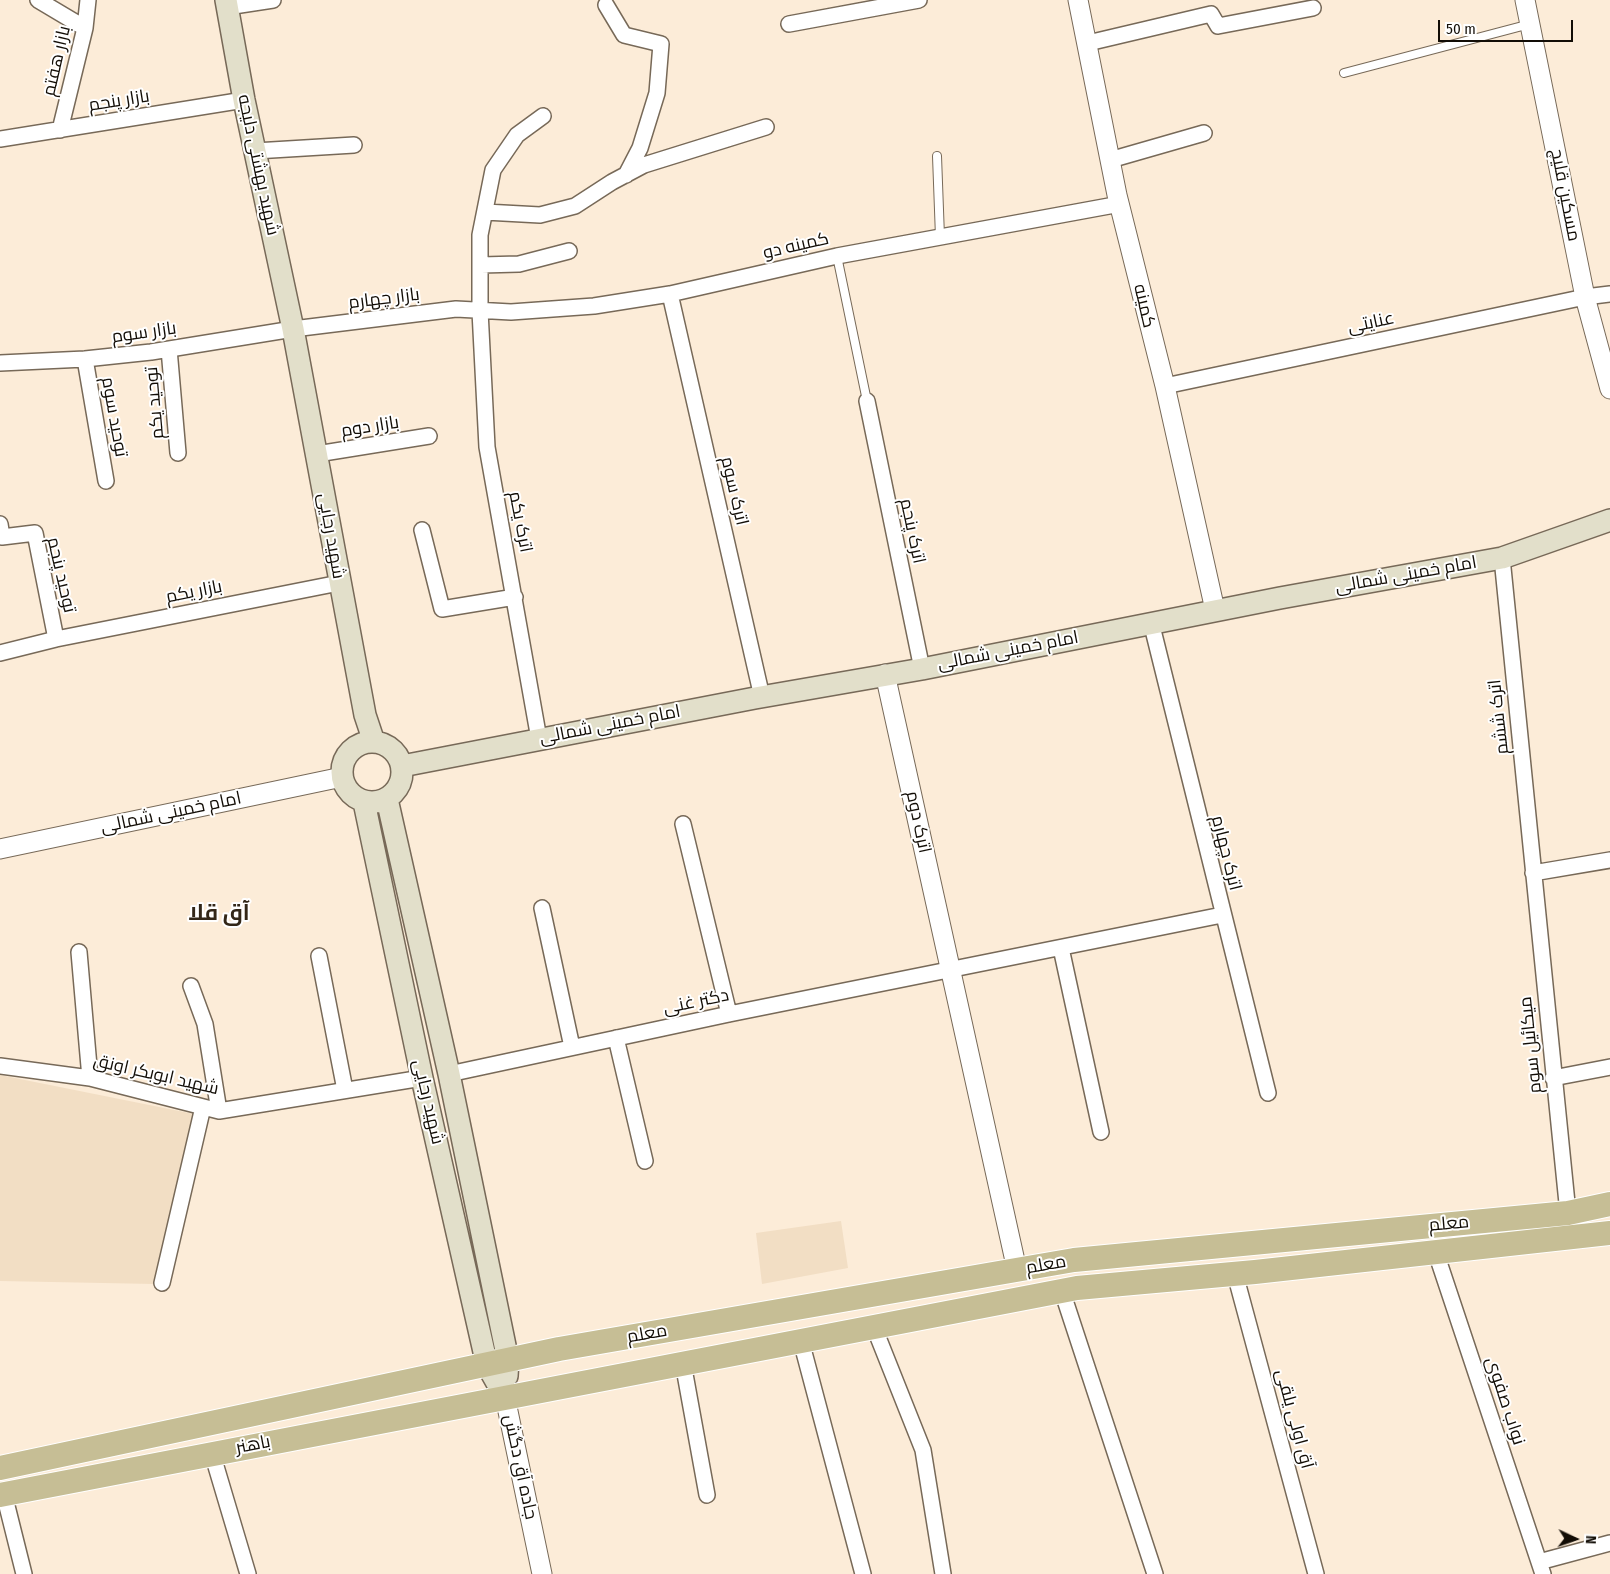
<!DOCTYPE html>
<meta charset="utf-8">
<style>
body{margin:0}
#map{position:relative;width:1610px;height:1574px;overflow:hidden;background:#fcecd8;font-family:"Fira Sans Condensed",sans-serif}
canvas{display:block}
.north{position:absolute;left:1550px;top:1514px;width:50px;height:50px;-webkit-text-stroke:4px #fff;paint-order:stroke;rotate:93deg;font-size:14px;font-weight:700;line-height:20px;text-align:center;color:#120d06}
.north::after{content:'';display:block;margin:auto;width:18px;height:22px;background:#120d06;clip-path:polygon(50% 0,100% 100%,50% 72%,0 100%)}
.scale{position:absolute;left:1438px;top:20px;width:135px;height:22px;box-sizing:border-box;border:2px solid #120d06;border-top:0;padding-left:6px;font-size:15px;line-height:18px;white-space:nowrap;color:#120d06;-webkit-text-stroke:4px #fff;paint-order:stroke}
</style>
<div id="map">
<canvas width="1610" height="1574"></canvas>
<div class="north">N</div>
<div class="scale">50 m</div>
</div>
<script>
const c = document.querySelector('canvas').getContext('2d');
c.lineJoin = 'round';
function paint(path, color) {
  c.fillStyle = color;
  c.fill(path, 'evenodd');
}
function shape(rows) {
  const path = new Path2D();
  for (const r of rows) {
    if (r.length === 3) {
      path.moveTo(r[0] + r[2], r[1]);
      path.arc(r[0], r[1], r[2], 0, 2 * Math.PI);
      continue;
    }
    path.moveTo(r[0], r[1]);
    for (let i = 2; i < r.length; i += 2) path.lineTo(r[i], r[i + 1]);
  }
  return path;
}
function trace(path, color, width, dash) {
  c.strokeStyle = color;
  c.lineWidth = width;
  c.lineCap = dash ? 'butt' : 'round';
  c.setLineDash(dash || []);
  c.stroke(path);
}
function label(font, color, halo, rows, align = 'center') {
  c.font = font + ' "Fira Sans Condensed",Cairo,sans-serif';
  c.lineWidth = 4;
  c.setLineDash([]);
  c.textBaseline = 'middle';
  c.strokeStyle = halo;
  c.fillStyle = color;
  for (const [text, x, y, turn = 0] of rows) {
    c.save();
    c.translate(x, y);
    c.rotate((+turn || 0) * Math.PI / 180);
    c.textAlign = isNaN(turn) ? turn : align;
    if (halo) c.strokeText(text, 0, 0);
    c.fillText(text, 0, 0);
    c.restore();
  }
}
paint(shape([
 [0,1075,194,1114,154,1284,0,1281],
 [841,1221,848,1268,762,1284,756,1233]
]), '#f2dec4');
const service = shape([
 [1344,73,1530,24],
 [937,156,940,237],
 [837,256,867,401]
]);
const minor = shape([
 [38,0,85,28],
 [606,5,624,35,661,44,657,93,640,148,626,175],
 [227,7,273,0],
 [789,24,919,0],
 [1088,43,1211,14,1218,26,1313,8],
 [60,130,85,28,88,0],
 [0,139,244,100],
 [255,151,354,145],
 [1110,160,1204,133],
 [485,212,540,215,575,206,612,182,644,165,766,127],
 [481,265,519,264,569,251],
 [670,294,762,697],
 [169,349,178,453],
 [85,359,106,481],
 [0,363,85,359,151,352,293,329,456,309,511,312,594,306,670,294,837,256,1120,204],
 [1165,386,1585,297,1610,294],
 [867,401,922,669],
 [317,454,429,436],
 [0,524,2,537,35,533,56,639],
 [422,530,442,609,515,597],
 [1502,558,1568,1213],
 [1151,622,1268,1093],
 [0,653,56,639,339,583],
 [539,739,487,447,480,311,480,235,493,170,517,135,543,116],
 [683,824,729,1014],
 [1533,873,1610,860],
 [542,908,572,1047],
 [1061,948,1101,1132],
 [79,952,90,1078],
 [319,956,345,1090],
 [191,986,205,1024,219,1111],
 [616,1038,645,1161],
 [0,1066,90,1078,219,1111,422,1078],
 [449,1074,729,1014,1222,915],
 [1553,1078,1610,1067],
 [1436,1253,1543,1574],
 [1235,1274,1316,1574],
 [162,1283,203,1107],
 [1062,1291,1155,1574],
 [874,1327,923,1450,943,1574],
 [801,1341,863,1574],
 [683,1363,707,1495],
 [212,1453,248,1574],
 [4,1494,24,1574],
 [1539,1562,1610,1543]
]);
const tertiary = shape([
 [1078,0,1117,195,1165,386,1215,610],
 [1525,0,1585,297,1610,389],
 [885,674,1017,1270],
 [0,849,342,777],
 [505,1397,542,1574]
]);
const secondary = shape([
 [226,0,244,100,293,329,365,715,374,742],
 [372,772,30],
 [402,766,755,698,922,669,1280,598,1502,558,1610,520],
 [387,799,449,1074,508,1360,507,1376],
 [364,802,422,1078,487,1365,505,1397]
]);
const primary = shape([
 [0,1468,559,1349,1074,1260,1568,1213,1610,1204],
 [0,1495,1077,1288,1255,1272,1610,1233]
]);
trace(service, '#776958', 10);
trace(minor, '#776958', 18);
trace(tertiary, '#776958', 21);
trace(secondary, '#776958', 24);
trace(primary, '#fff', 26);
trace(service, '#fff', 8);
trace(minor, '#fff', 15);
trace(tertiary, '#fff', 19);
trace(secondary, '#e2dfca', 21);
trace(primary, '#c6be95', 24);
label('18px', '#120d06', '#fff', [
 ["بازار هفتم",57,61,-77],
 ["بازار پنجم",119,101,-9],
 ["شهید بهشتی دلیجه",258,165,78],
 ["مسکین قلیچ",1565,195,79],
 ["کمینه دو",796,246,-13],
 ["بازار چهارم",384,299,-7],
 ["کمینه",1144,306,77],
 ["عنایتی",1371,323,-12],
 ["بازار سوم",144,333,-8],
 ["توحید یکم",155,403,-95],
 ["توحید سوم",114,417,80],
 ["بازار دوم",370,427,-9],
 ["اترک سوم",734,491,77],
 ["اترک یکم",520,522,79],
 ["اترک پنجم",912,531,78],
 ["شهید رجایی",331,536,80],
 ["توحید پنجم",61,575,77],
 ["امام خمینی شمالی",1406,575,-10],
 ["بازار یکم",194,592,-11],
 ["امام خمینی شمالی",1008,651,-11],
 ["اترک ششم",1499,717,-96],
 ["امام خمینی شمالی",610,725,-11],
 ["امام خمینی شمالی",171,813,-12],
 ["اترک دوم",918,822,78],
 ["اترک چهارم",1226,853,76],
 ["دکتر غنی",696,1002,-12],
 ["میکائیل سوم",1531,1045,-96],
 ["شهید ابوبکر اونق",156,1075,13],
 ["شهید رجایی",428,1102,77],
 ["معلم",1449,1224,-5],
 ["معلم",1046,1265,-10],
 ["معلم",647,1334,-10],
 ["نواب صفوی",1505,1401,72],
 ["آق اولی یلقی",1294,1419,75],
 ["باهنر",253,1445,-11],
 ["جاده آق دگش",520,1467,78]
]);
label('bold 22px', '#332718', '#fff', [
 ["آق قلا",219,914]
]);
</script>
